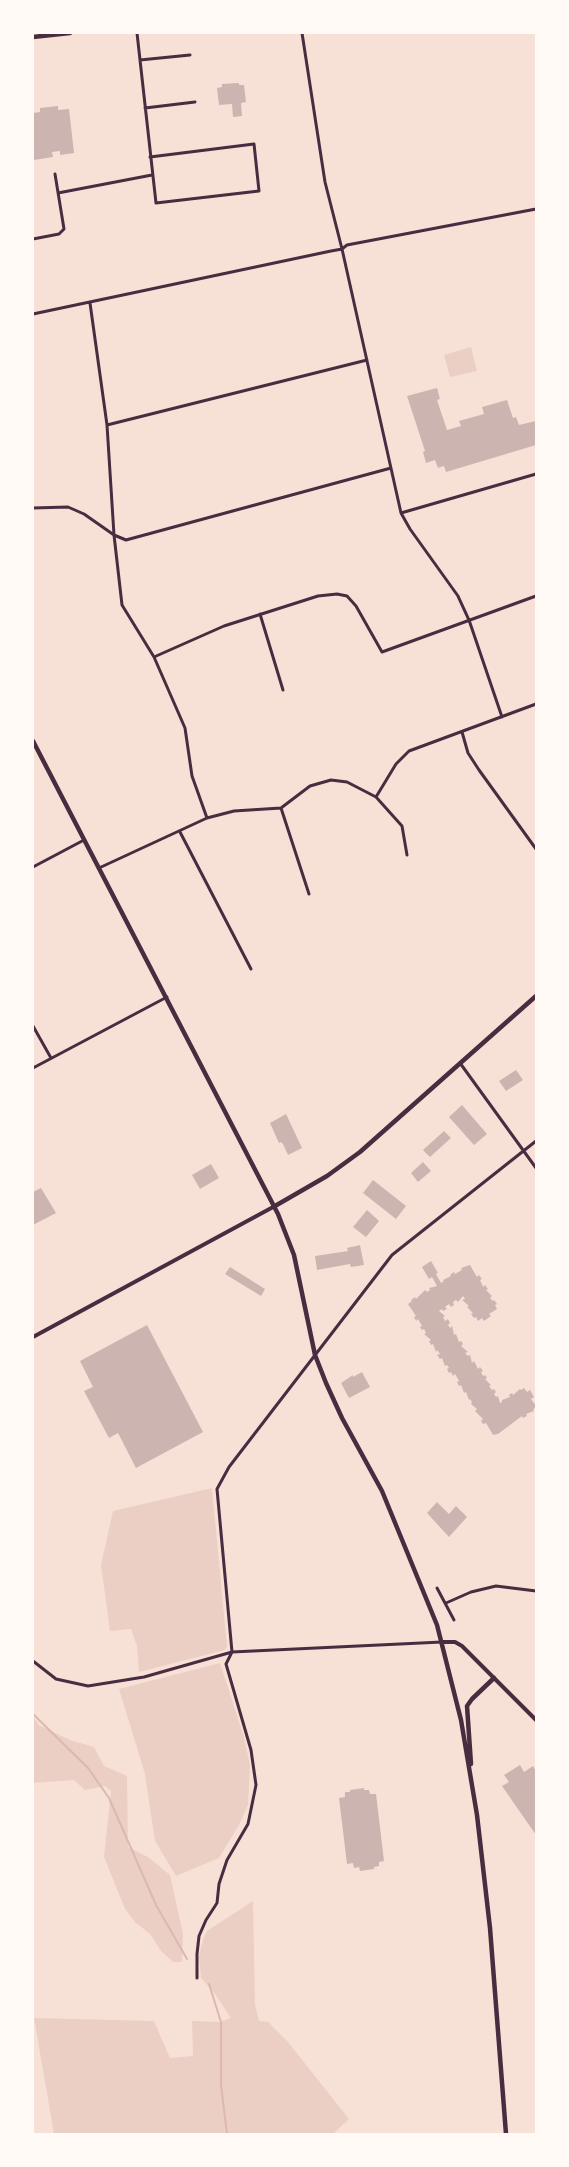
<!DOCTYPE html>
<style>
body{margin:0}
#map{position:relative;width:569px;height:2167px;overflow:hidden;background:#f7e1d7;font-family:Ubuntu,sans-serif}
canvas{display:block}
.frame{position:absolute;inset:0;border:34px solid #fffaf5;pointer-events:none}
</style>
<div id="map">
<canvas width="569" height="2167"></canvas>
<div class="frame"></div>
</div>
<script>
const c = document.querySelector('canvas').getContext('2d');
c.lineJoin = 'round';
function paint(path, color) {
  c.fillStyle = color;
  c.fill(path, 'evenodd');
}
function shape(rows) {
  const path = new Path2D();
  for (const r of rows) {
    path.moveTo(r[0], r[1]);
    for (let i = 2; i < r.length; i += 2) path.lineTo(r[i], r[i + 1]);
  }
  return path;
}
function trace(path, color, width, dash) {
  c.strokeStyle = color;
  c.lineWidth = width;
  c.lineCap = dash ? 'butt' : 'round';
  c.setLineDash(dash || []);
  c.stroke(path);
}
paint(shape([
 [471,347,477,371,450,377,444,355],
 [212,1488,227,1646,225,1650,139,1672,137,1646,131,1629,110,1631,101,1565,113,1511],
 [220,1663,244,1737,250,1765,248,1805,239,1825,219,1858,176,1876,155,1841,145,1774,119,1689],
 [33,1716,39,1725,70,1740,94,1747,104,1766,127,1776,128,1847,148,1857,170,1875,183,1934,182,1962,173,1962,161,1951,150,1934,135,1922,125,1909,104,1857,111,1791,105,1786,85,1790,74,1780,33,1783],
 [253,1901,255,2005,259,2021,268,2022,288,2042,349,2119,333,2134,54,2134,34,2018,154,2021,170,2058,193,2056,192,2021,220,2022,231,2018,215,1994,201,1978,199,1955,204,1937,207,1931]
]), '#ebcfc5');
trace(shape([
 [33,1714,88,1768,109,1798,156,1905,187,1959],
 [209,1984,221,2022,221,2085,227,2134]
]), '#dcb8b0', 2);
paint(shape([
 [239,83,239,85,244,85,246,102,241,103,242,116,233,117,232,104,219,105,217,88,222,87,222,84],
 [58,106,58,110,69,109,74,153,60,155,60,151,52,152,53,157,34,160,33,113,40,112,40,108],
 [437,388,440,399,437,400,447,430,461,426,459,421,484,414,482,407,507,400,513,418,516,417,519,425,536,421,536,445,446,472,444,466,438,468,435,460,426,463,423,452,425,451,407,396],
 [516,1070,523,1080,506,1091,499,1081],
 [462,1105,487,1134,474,1145,449,1117],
 [286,1114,302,1148,288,1155,283,1144,281,1142,279,1143,270,1123],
 [444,1131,451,1138,430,1157,423,1150],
 [423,1162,431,1171,418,1182,411,1173],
 [211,1164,219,1178,200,1189,192,1175],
 [373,1180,406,1206,396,1219,363,1193],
 [41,1188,56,1213,33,1225,33,1192],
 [367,1210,379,1221,366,1237,353,1227],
 [360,1245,364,1265,351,1267,350,1264,317,1270,315,1256,348,1251,347,1248],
 [431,1261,438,1273,436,1274,441,1283,444,1281,443,1280,451,1276,450,1275,454,1272,455,1274,462,1270,461,1268,470,1265,477,1277,479,1275,482,1279,480,1280,483,1287,485,1285,488,1289,486,1290,492,1296,490,1298,493,1301,494,1300,497,1304,495,1305,497,1309,489,1314,491,1316,484,1321,482,1318,478,1321,476,1317,474,1318,471,1314,473,1313,467,1307,469,1306,462,1300,465,1299,463,1296,458,1302,456,1300,453,1302,454,1305,451,1307,449,1304,445,1307,447,1309,443,1311,442,1309,439,1311,445,1316,443,1317,445,1321,448,1319,450,1323,448,1325,450,1328,452,1326,454,1335,456,1334,459,1342,461,1341,463,1344,461,1346,468,1352,465,1353,468,1356,470,1355,472,1363,474,1361,478,1369,480,1367,483,1371,481,1372,483,1376,485,1375,487,1378,485,1379,491,1385,489,1386,492,1390,494,1389,496,1392,494,1394,496,1397,498,1396,500,1403,502,1402,502,1400,510,1397,509,1395,512,1393,513,1395,520,1389,521,1390,524,1388,527,1392,530,1390,534,1397,531,1399,536,1406,533,1410,534,1411,526,1414,527,1416,523,1418,522,1416,498,1434,493,1435,486,1423,483,1424,481,1421,483,1419,475,1411,477,1409,471,1404,472,1402,470,1399,469,1400,466,1392,464,1393,461,1385,459,1386,457,1382,459,1381,455,1374,453,1376,451,1372,449,1373,447,1369,449,1368,447,1365,445,1366,442,1358,440,1359,437,1355,440,1354,437,1350,436,1352,433,1344,431,1345,429,1341,431,1340,424,1334,426,1333,424,1329,422,1330,420,1327,422,1326,418,1319,416,1321,414,1317,416,1316,408,1304,412,1301,411,1300,415,1297,416,1299,425,1290,427,1292,430,1290,429,1288,437,1286,432,1277,429,1279,422,1267],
 [230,1267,265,1289,261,1296,225,1274],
 [147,1325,203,1432,136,1468,118,1433,109,1438,84,1391,93,1387,80,1361],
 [362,1372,370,1387,349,1398,341,1383,353,1375,353,1377],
 [437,1502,449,1514,456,1506,467,1517,449,1537,427,1513],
 [520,1765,524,1772,533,1766,536,1771,536,1835,502,1786,509,1782,504,1775],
 [364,1788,364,1790,369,1790,370,1794,376,1794,384,1861,379,1862,379,1866,374,1867,374,1869,360,1871,359,1867,354,1868,353,1863,347,1864,339,1798,345,1797,345,1792,350,1792,350,1790]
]), '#ccb4b1');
trace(shape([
 [137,33,156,203,259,191,254,144,150,157],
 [302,33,325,182,342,249,401,513,410,529,458,596,469,620,502,717],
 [140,60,190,55],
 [145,108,195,102],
 [58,193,152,175],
 [33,239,59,234,64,229,55,174],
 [90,303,107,425,114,535,122,605,154,657,185,728,192,776,207,818],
 [33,314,331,251,342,249,347,245,536,209],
 [107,425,367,360],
 [33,508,68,507,84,514,114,535,126,540,391,468],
 [401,513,536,474],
 [260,614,283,690],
 [154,657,224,626,318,596,337,594,347,596,356,606,382,652,536,596],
 [462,732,468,753,479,770,536,849],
 [376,797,396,764,409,751,536,704],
 [281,808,309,894],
 [180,832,251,969],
 [33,867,84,840],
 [99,868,207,818,234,811,281,808,310,786,331,780,347,782,376,797,402,826,407,855],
 [33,1026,51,1058],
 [460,1063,536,1168],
 [33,1068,167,997],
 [437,1588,454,1620],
 [446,1603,471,1592,496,1586,536,1591],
 [33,1661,56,1679,88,1686,144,1677,232,1652,442,1642],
 [197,1978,197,1954,199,1936,206,1920,217,1903,219,1884,227,1860,248,1824,256,1785,251,1750,226,1664,232,1652,217,1489,229,1467,392,1255,536,1141]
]), '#4a2c40', 3);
trace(shape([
 [33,1337,275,1206],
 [442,1642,455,1642,462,1646,536,1720]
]), '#4a2c40', 4);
trace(shape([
 [33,37,70,33],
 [33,741,278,1214,294,1255,315,1355,326,1383,342,1418,382,1491,437,1625,461,1720,477,1815,490,1928,506,2134],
 [275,1206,327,1176,360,1152,536,996],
 [471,1764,467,1706,472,1699,494,1678]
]), '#4a2c40', 4.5);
</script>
